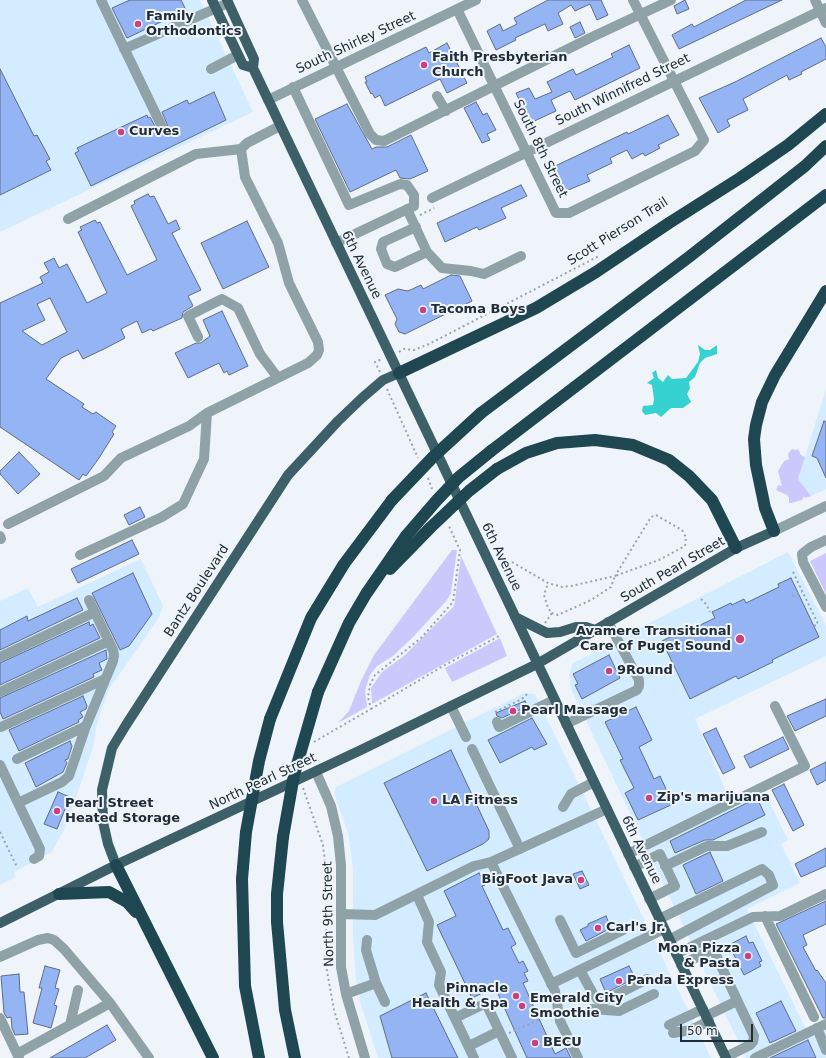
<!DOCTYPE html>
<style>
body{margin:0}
#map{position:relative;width:826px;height:1058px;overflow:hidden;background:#eef4fa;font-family:"DejaVu Sans",sans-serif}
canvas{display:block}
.scale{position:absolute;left:680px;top:1024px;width:73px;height:18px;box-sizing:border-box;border:2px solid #202d36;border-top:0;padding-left:5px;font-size:12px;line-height:14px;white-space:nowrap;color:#202d36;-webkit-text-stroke:3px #eef4fa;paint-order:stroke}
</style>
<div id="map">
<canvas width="826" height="1058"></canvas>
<div class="scale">50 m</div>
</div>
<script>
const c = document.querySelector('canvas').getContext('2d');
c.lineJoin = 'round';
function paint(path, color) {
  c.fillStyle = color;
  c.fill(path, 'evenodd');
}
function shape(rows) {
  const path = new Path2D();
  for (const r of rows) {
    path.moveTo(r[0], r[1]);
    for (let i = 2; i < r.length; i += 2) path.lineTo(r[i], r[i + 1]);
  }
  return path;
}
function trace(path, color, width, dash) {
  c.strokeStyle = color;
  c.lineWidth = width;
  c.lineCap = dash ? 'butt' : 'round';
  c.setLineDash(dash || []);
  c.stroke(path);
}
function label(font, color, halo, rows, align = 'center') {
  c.font = font + ' "DejaVu Sans",sans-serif';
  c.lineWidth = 4;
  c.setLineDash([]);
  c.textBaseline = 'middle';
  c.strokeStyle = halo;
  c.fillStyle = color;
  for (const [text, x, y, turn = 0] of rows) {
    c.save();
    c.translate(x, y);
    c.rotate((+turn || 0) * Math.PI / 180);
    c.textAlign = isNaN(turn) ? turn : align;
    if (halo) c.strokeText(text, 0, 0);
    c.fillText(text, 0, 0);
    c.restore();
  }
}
paint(shape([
 [0,0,200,0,253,112,0,232],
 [826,389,826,489,811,496,798,479],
 [788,552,826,625,826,656,695,719,729,798,760,783,788,840,781,844,800,883,747,909,807,1031,826,1022,826,1058,746,1058,571,689,569,676,572,664,628,634],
 [141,559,163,606,158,619,109,689,97,724,93,747,67,824,52,852,14,872,16,877,0,885,0,601,28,588,38,607],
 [524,693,535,694,711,1058,378,1058,360,1002,356,979,353,939,353,868,348,833,334,793,336,787]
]), '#d4ecff');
paint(shape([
 [792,449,795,450,798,449,801,455,805,457,798,479,811,496,805,498,804,496,802,500,792,503,789,503,789,498,787,495,776,490,778,485,782,486,778,471,784,461,789,459,788,454],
 [452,550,457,550,451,593,447,600,414,636,393,656,377,666,370,675,365,690,367,707,338,723,349,711,361,681,374,655],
 [826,553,826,594,810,561],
 [461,556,497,634,372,704,371,688,382,672,404,656,454,606],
 [500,638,507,656,452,682,445,668]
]), '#cbc9fc');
paint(shape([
 [698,345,705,350,710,350,717,345,717,354,705,358,700,363,695,377,689,382,690,388,687,394,691,402,683,408,671,408,661,417,656,413,645,415,642,411,643,406,653,405,654,399,652,385,647,383,654,378,652,373,656,370,658,378,663,382,668,375,672,379,686,378,698,362,700,354]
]), '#36d1d1');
const building = shape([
 [130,0,181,0,186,10,127,38,112,8,130,0],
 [548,0,601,0,608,15,597,20,590,4,575,11,571,5,558,13,563,24,548,31,545,24,515,38,516,40,496,50,487,31,500,24,503,31,517,24,514,18,548,0],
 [685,0,689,9,677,14,674,6,685,0],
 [746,0,782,0,679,49,672,35,692,24,694,27,746,0],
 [580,22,585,33,575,38,570,27,580,22],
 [821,38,826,47,826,59,801,72,802,74,789,80,787,75,743,99,748,110,727,120,730,126,718,133,699,98,735,82,821,38],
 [447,43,467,83,447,93,440,79,385,106,380,95,375,98,372,93,371,94,365,82,367,82,365,77,426,47,429,53,447,43],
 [629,45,640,68,575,100,570,91,551,100,556,111,530,123,516,93,529,88,535,99,552,92,547,82,573,69,576,75,613,57,611,54,629,45],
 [0,69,34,136,37,135,50,159,46,161,51,170,0,195,0,69],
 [214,92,226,120,91,186,75,153,79,151,77,148,147,115,148,118,150,117,159,134,165,135,169,129,162,112,187,100,189,104,214,92],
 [476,102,483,115,487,113,496,130,487,134,490,140,482,143,464,108,476,102],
 [347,104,372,149,376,147,387,147,411,135,428,171,410,179,400,178,396,170,350,192,315,119,347,104],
 [668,115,679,135,658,145,660,148,645,156,643,153,632,159,627,150,610,158,612,163,587,175,590,181,561,193,554,178,557,176,553,167,627,132,628,134,668,115],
 [521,185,527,196,501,208,506,218,479,230,477,227,445,242,437,223,521,185],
 [148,194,150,197,154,196,168,224,176,220,180,229,172,233,201,290,188,296,193,306,183,312,182,318,153,331,151,329,142,333,137,321,121,329,125,338,106,348,83,359,78,350,61,358,46,379,84,404,82,407,93,414,96,412,116,426,112,432,114,434,99,458,86,476,83,474,79,480,0,427,0,303,43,283,40,277,49,272,44,263,54,258,59,268,67,264,87,303,107,293,78,232,82,230,80,227,95,220,97,223,100,222,127,275,157,260,131,206,135,204,134,201,148,194],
 [50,298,67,332,42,345,22,331,45,320,37,304,50,298],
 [247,221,269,267,223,289,201,243,247,221],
 [451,275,460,276,472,301,405,334,399,332,395,324,397,319,385,295,398,289,408,291,421,285,423,289,451,275],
 [222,311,248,366,229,375,227,371,224,373,219,363,188,378,175,353,196,343,201,343,210,336,203,320,222,311],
 [824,421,826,422,826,478,817,458,812,456,824,421],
 [19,452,40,474,18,494,0,474,0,471,19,452],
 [140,507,145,517,129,525,124,515,140,507],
 [132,540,139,554,78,583,71,569,132,540],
 [133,573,152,614,129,646,120,650,92,593,133,573],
 [791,578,819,637,772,660,773,662,738,679,736,676,690,699,662,641,674,635,675,637,715,618,712,612,731,603,732,605,744,599,746,603,779,587,778,584,791,578],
 [77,598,83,610,0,650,0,630,27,616,28,621,77,598],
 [89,622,90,626,93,624,100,638,0,685,0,663,89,622],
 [106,650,107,659,99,663,102,670,93,674,94,677,3,719,0,712,0,698,106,650],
 [609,655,620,678,582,699,575,685,578,684,573,674,609,655],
 [83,696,87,706,86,709,80,712,83,717,78,720,79,722,19,751,9,730,83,696],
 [826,699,826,716,795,731,787,716,826,699],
 [525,701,528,706,502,718,497,716,496,713,525,701],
 [636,707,652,740,639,747,654,779,660,776,673,804,638,820,625,793,634,788,620,760,623,759,605,722,636,707],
 [532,718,547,744,534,750,532,747,500,763,488,740,532,718],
 [716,728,735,768,723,774,703,734,716,728],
 [783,737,789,749,750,768,744,756,783,737],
 [70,741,72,746,68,759,65,760,67,763,63,772,36,787,25,763,70,741],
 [451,750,489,831,489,839,483,844,427,871,384,783,451,750],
 [826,762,826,780,817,785,810,770,826,762],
 [784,784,804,825,793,831,772,790,784,784],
 [58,792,70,797,57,829,44,824,58,792],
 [757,798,765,815,713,840,705,840,675,853,670,841,757,798],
 [826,848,826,866,801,877,795,864,826,848],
 [710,852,723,881,696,894,683,865,710,852],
 [582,871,589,885,580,889,573,874,582,871],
 [479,873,485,885,482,886,503,930,508,928,516,944,511,947,519,963,523,961,528,971,524,973,528,981,523,983,555,1054,566,1048,571,1058,527,1058,495,987,472,998,437,925,456,916,444,891,479,873],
 [826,901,826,924,803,935,807,945,803,947,816,971,817,970,826,983,826,1018,823,1018,776,924,826,901],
 [606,916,611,928,586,941,580,930,588,926,588,924,606,916],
 [746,936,749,943,753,942,762,961,759,962,761,966,744,975,729,945,746,936],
 [45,966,60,970,55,988,59,989,54,1005,57,1006,51,1028,33,1023,42,988,39,988,45,966],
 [629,966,635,978,606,993,600,979,629,966],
 [19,974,20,992,24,992,28,1034,15,1035,12,1028,11,1017,7,1018,4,1013,1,976,19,974],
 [426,993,458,1058,392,1058,380,1016,426,993],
 [781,1001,796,1031,770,1043,756,1013,781,1001],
 [107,1025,116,1040,85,1058,50,1058,107,1025],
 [808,1040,816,1058,770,1058,808,1040]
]);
paint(building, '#95b4f4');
trace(building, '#5e6c8a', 1);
trace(shape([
 [420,215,434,208],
 [399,352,404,349,414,350,429,344,599,256],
 [380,372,375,362,382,359],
 [387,389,418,458],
 [428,478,432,489],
 [512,562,548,583,562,587,571,586,615,576,651,517,656,515,682,530,686,537,685,546,659,560,615,576,611,587,591,600,558,615,552,613],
 [793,572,818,624,814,626],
 [792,596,802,592],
 [701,599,706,604,710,612],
 [545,623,552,613,548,608,544,595,548,583],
 [371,709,443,666,501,635],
 [495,712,522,699,528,693],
 [314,742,371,709,368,697,370,685,375,675,421,638,453,602,460,550,448,524],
 [303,788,323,845,328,887,325,960,334,1010,349,1058],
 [0,832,17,867],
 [509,1033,549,1015]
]), '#9ba4ab', 2, [2, 3]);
trace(shape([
 [101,0,163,129],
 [302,0,370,134,376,140,384,141,590,38,671,0],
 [815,0,826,23],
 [457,9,556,213,569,213,695,151,704,140,633,0],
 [124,49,228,3],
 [211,69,238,55],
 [293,87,349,205,400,184,407,185,414,195,414,206,336,243],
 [437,96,446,111],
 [268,100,476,0],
 [432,198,826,8],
 [407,209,427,252,442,268,471,271,484,274,521,256],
 [68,219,196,154,241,149,247,143,280,126],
 [416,227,383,242,381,249,387,264,395,267,427,252],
 [198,337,188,316,222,299,238,308,260,354,278,378],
 [8,524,104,476,121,458,189,426,207,413,308,363,317,355,319,350,318,342,289,283,278,243,245,177,241,149],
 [774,531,826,506],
 [0,536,1,539],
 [826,540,811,547,802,554,803,562,826,607],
 [80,555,162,517,183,504,204,459,207,413],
 [0,657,95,612],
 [0,692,109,641],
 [451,706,466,737],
 [497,722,499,727,554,700],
 [566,724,637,690,639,686,639,680,608,622],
 [1,727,105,679],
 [472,749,520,849],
 [17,759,86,726],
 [0,765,40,849,39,856,34,859],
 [316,772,331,806,338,836,341,865,341,967,346,994,365,1058],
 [18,803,62,782,69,776,86,726,113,661,114,655,113,650,89,600],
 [563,807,571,794,594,782],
 [628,854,805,766,775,706],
 [491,862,555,991,560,1021,578,1058],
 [665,866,707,846,727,846,762,832],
 [634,867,660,854,675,886,649,899],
 [417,895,429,922,427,942,441,972,439,985,474,1058],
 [341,914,375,915,474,866,491,862,607,809],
 [765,916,814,1017],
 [659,919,762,869,769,875,773,885,669,940],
 [560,920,576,953,623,930],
 [367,940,366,950,376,983,385,1002],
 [676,954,753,917,780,916,826,894],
 [0,957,38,940,48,938,54,940,64,949,110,1003,149,1058],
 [681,965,713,949,754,1036,753,1042,750,1045,726,1057],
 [580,970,593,994,597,999,604,1001,647,979],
 [551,984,664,929],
 [346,994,376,983],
 [592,1009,619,1011,654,994],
 [706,1016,737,1001],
 [0,1018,19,1058],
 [455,1018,486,1003,512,1058],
 [70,1025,78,990],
 [669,1025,703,1009],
 [817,1028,826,1050],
 [673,1033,691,1030,709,1021],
 [469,1046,499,1031],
 [17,1054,110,1003],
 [755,1058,826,1024]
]), '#8fa2a7', 10);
trace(shape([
 [212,0,243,65,253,68],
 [227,0,254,59,253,68,726,1058],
 [515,617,547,633,560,632,576,627,586,627,595,630],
 [116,865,108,844,103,822,102,790,112,748,126,725,288,475,338,421,362,398,383,380,399,373],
 [0,923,116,865,363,749,537,664,736,548,774,531]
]), '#3d5f68', 10);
trace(shape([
 [399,373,536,308,596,272,669,223,740,178,788,145,826,114],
 [481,413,689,257,805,166,826,146],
 [491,451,826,195],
 [497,469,526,453,557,443,595,440,633,445,669,460,689,476,712,500,736,548],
 [774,531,765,508,756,465,754,439,756,425,762,402,775,375,826,291],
 [390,569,430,528],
 [318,692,349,623,366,594,406,536],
 [270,719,311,618,344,564,392,500],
 [283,837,277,894,277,922,285,1010,295,1058],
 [116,865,213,1058],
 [242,879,245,986,259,1058],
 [59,894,109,892,127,902,136,912]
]), '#1e4752', 12);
trace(shape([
 [392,500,433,457,481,413],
 [430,528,469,491,497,469],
 [406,536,437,500,459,477,491,451],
 [283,837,294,775,318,692],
 [242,879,246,832,259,761,270,719]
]), '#1e4752', 12);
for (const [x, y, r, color] of [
 [138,24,4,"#c9417e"],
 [424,65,4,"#c9417e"],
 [121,132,4,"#c9417e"],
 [423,310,4,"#c9417e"],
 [740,639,5,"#c9417e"],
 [609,671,4,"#c9417e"],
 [513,711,4,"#c9417e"],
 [649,798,4,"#c9417e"],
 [434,801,4,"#c9417e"],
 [57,811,4,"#c9417e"],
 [581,880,4,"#c9417e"],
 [598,928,4,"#c9417e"],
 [748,956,4,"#c9417e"],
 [619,981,4,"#c9417e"],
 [516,996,4,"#c9417e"],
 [522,1006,4,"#c9417e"],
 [535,1043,4,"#c9417e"]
]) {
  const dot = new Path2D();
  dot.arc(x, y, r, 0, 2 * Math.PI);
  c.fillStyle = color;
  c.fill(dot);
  trace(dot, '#eef4fa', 1.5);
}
label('bold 13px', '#202d36', '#eef4fa', [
 ["Family",146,17],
 ["Orthodontics",146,32],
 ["Faith Presbyterian",432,58],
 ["Church",432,73],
 ["Curves",129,132],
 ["Tacoma Boys",431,310],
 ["Avamere Transitional",731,632,"right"],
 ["Care of Puget Sound",731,647,"right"],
 ["9Round",617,671],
 ["Pearl Massage",521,711],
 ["Zip's marijuana",657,798],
 ["LA Fitness",442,801],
 ["Pearl Street",65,804],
 ["Heated Storage",65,819],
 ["BigFoot Java",573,880,"right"],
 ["Carl's Jr.",606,928],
 ["Mona Pizza",740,949,"right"],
 ["& Pasta",740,964,"right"],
 ["Panda Express",627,981],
 ["Pinnacle",508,989,"right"],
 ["Health & Spa",508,1004,"right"],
 ["Emerald City",530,999],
 ["Smoothie",530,1014],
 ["BECU",543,1043]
], 'left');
label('13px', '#202d36', '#eef4fa', [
 ["South Shirley Street",356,43,-25],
 ["South Winnifred Street",623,90,-26],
 ["South 8th Street",540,149,64],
 ["Scott Pierson Trail",618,232,-32],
 ["6th Avenue",361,265,64],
 ["6th Avenue",501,557,64],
 ["South Pearl Street",673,570,-30],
 ["Bantz Boulevard",197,591,-57],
 ["North Pearl Street",263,782,-25],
 ["6th Avenue",641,850,64],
 ["North 9th Street",329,914,-91]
]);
</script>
